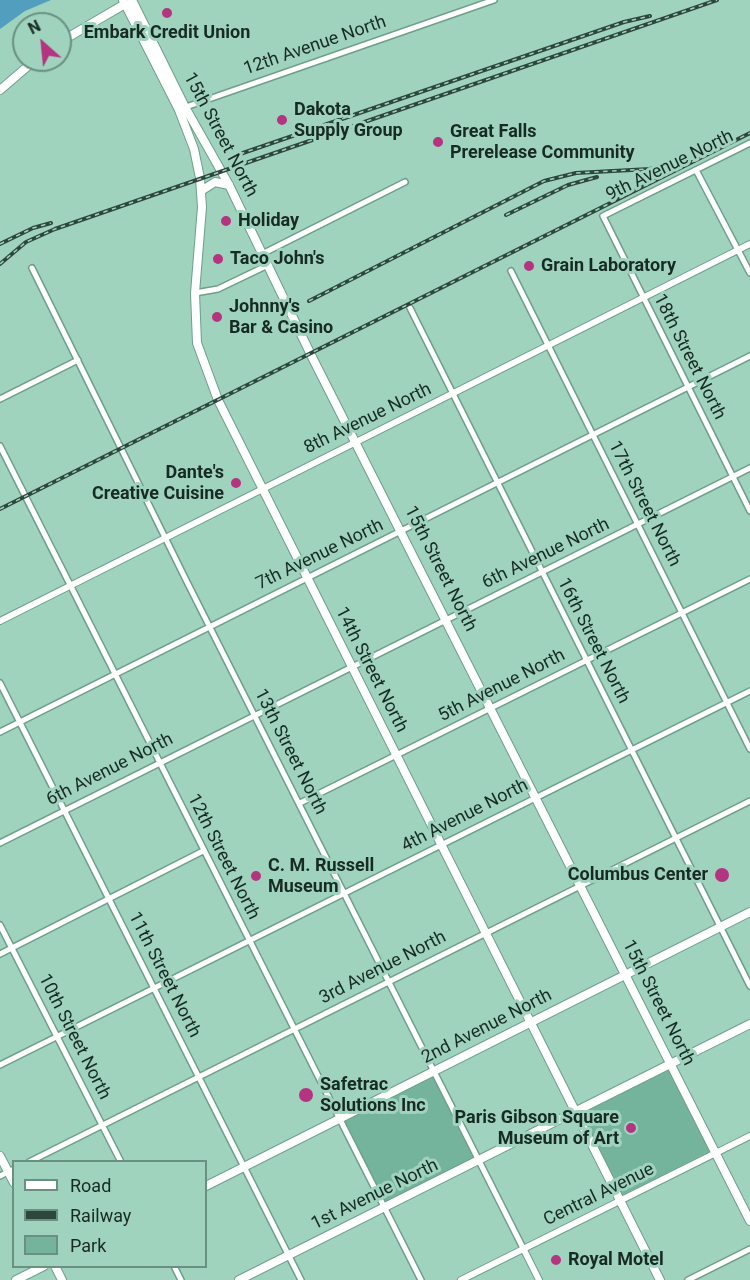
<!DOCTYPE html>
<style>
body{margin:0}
#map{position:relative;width:750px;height:1280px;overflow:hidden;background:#9fd3be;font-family:Roboto,sans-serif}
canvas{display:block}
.legend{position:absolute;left:12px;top:1160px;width:195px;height:108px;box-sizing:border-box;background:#9fd3be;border:2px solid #699080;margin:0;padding:8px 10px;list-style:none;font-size:18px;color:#172b24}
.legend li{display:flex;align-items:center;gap:12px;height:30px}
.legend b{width:30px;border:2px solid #699080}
.north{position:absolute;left:12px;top:12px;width:60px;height:60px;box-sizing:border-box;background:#9fd3be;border:2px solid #699080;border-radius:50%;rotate:333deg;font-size:16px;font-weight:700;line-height:24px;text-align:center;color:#172b24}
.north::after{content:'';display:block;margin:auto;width:21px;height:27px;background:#b43480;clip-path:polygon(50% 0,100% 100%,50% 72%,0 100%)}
</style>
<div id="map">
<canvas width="750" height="1280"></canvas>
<ul class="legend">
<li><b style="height:8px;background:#fff"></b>Road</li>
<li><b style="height:8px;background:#2e473e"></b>Railway</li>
<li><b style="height:16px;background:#75b49c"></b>Park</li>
</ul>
<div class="north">N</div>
</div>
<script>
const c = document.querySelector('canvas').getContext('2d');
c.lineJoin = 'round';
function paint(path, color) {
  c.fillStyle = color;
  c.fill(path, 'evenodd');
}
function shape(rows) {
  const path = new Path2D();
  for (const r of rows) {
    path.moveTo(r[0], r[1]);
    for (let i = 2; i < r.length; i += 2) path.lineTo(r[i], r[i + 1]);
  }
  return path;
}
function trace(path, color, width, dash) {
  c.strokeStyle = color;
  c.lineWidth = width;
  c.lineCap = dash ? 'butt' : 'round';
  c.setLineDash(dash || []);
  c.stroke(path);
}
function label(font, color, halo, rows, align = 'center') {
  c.font = font + ' Roboto,sans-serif';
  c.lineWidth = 6;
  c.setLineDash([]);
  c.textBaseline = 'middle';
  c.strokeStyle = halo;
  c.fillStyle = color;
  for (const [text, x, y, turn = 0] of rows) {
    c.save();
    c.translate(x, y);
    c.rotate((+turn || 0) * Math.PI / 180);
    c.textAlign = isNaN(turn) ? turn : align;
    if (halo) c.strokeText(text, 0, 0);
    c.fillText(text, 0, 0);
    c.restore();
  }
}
paint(shape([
 [670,1064,716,1154,619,1201,575,1113],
 [435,1070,480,1161,384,1207,339,1119]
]), '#75b49c');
paint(shape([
 [0,0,51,0,25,11,0,29]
]), '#519ebe');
const minor = shape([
 [183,108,494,0],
 [750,143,603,216,750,511],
 [696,170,750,273],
 [262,254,405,182],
 [32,268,187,582,523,1248],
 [511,271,750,749],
 [195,293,218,289,268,265],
 [410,308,750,986],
 [0,399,78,360],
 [0,446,421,1280],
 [0,683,301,1280],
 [0,732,750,356],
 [300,803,750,579],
 [0,843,750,468],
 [0,925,121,1162],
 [0,954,203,851],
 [0,1065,750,691],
 [29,1162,750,801],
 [0,1176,14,1169],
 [174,1266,181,1280],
 [688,1280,750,1249]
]);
const tertiary = shape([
 [0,621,750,244],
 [523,1248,539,1280],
 [461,1280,750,1136]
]);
const secondary = shape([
 [60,42,125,4],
 [0,90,35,60],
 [0,1156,14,1183],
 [206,1186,750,912],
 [55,1266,62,1280],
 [16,1280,44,1266],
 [239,1280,750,1024]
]);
const primary = shape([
 [123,0,179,110,194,149,200,178,202,207,195,293,197,343,218,400,660,1280],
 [132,0,185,107,229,185,312,357,750,1221],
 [201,191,215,182,229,185]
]);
trace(minor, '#6d9f8b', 8);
trace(tertiary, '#6d9f8b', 8);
trace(secondary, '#6d9f8b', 10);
trace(primary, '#6d9f8b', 10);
trace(minor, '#fff', 5);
trace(tertiary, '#fff', 6);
trace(secondary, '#fff', 8);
trace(primary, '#fff', 8);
const rail = shape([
 [240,154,624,22,650,16],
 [506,215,568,185,597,177],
 [0,244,33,228,51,223],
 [0,264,26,242,55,229,717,0],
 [309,301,544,181,576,173,650,169,679,161],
 [0,509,750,133]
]);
trace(rail, '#2e473e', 4);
trace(rail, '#9fd3be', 1.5, [4.5]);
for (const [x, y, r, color] of [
 [167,13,6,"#b43480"],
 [282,120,6,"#b43480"],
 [438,142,6,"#b43480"],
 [226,221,6,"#b43480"],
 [218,259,6,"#b43480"],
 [529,266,6,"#b43480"],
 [217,317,6,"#b43480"],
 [236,483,6,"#b43480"],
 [722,875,8,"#b43480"],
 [256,876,6,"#b43480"],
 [306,1095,8,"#b43480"],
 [631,1128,6,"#b43480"],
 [556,1260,6,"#b43480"]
]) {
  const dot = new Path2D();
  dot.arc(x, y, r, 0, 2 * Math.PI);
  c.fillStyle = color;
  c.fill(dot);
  trace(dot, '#9fd3be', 2);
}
label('bold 18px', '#172b24', '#9fd3be', [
 ["Embark Credit Union",167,33,"center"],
 ["Dakota",294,110],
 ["Supply Group",294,131],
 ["Great Falls",450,132],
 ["Prerelease Community",450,153],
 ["Holiday",238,221],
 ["Taco John's",230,259],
 ["Grain Laboratory",541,266],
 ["Johnny's",229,307],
 ["Bar & Casino",229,328],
 ["Dante's",224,473,"right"],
 ["Creative Cuisine",224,494,"right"],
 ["C. M. Russell",268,866],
 ["Museum",268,887],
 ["Columbus Center",708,875,"right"],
 ["Safetrac",320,1085],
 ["Solutions Inc",320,1106],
 ["Paris Gibson Square",619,1118,"right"],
 ["Museum of Art",619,1139,"right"],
 ["Royal Motel",568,1260]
], 'left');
label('18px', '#172b24', '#9fd3be', [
 ["12th Avenue North",315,46,-19],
 ["15th Street North",220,135,62],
 ["9th Avenue North",670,166,-26],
 ["18th Street North",689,357,63],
 ["8th Avenue North",368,419,-26],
 ["17th Street North",644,504,63],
 ["6th Avenue North",546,554,-26],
 ["7th Avenue North",320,555,-26],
 ["15th Street North",440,569,63],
 ["16th Street North",593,641,63],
 ["14th Street North",371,670,63],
 ["5th Avenue North",502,686,-27],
 ["13th Street North",290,752,63],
 ["6th Avenue North",110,770,-27],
 ["4th Avenue North",465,816,-27],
 ["12th Street North",223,857,63],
 ["3rd Avenue North",383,968,-27],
 ["11th Street North",164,975,63],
 ["15th Street North",658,1003,63],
 ["2nd Avenue North",487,1027,-27],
 ["10th Street North",74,1037,63],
 ["1st Avenue North",375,1195,-26],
 ["Central Avenue",599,1195,-26]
]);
</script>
